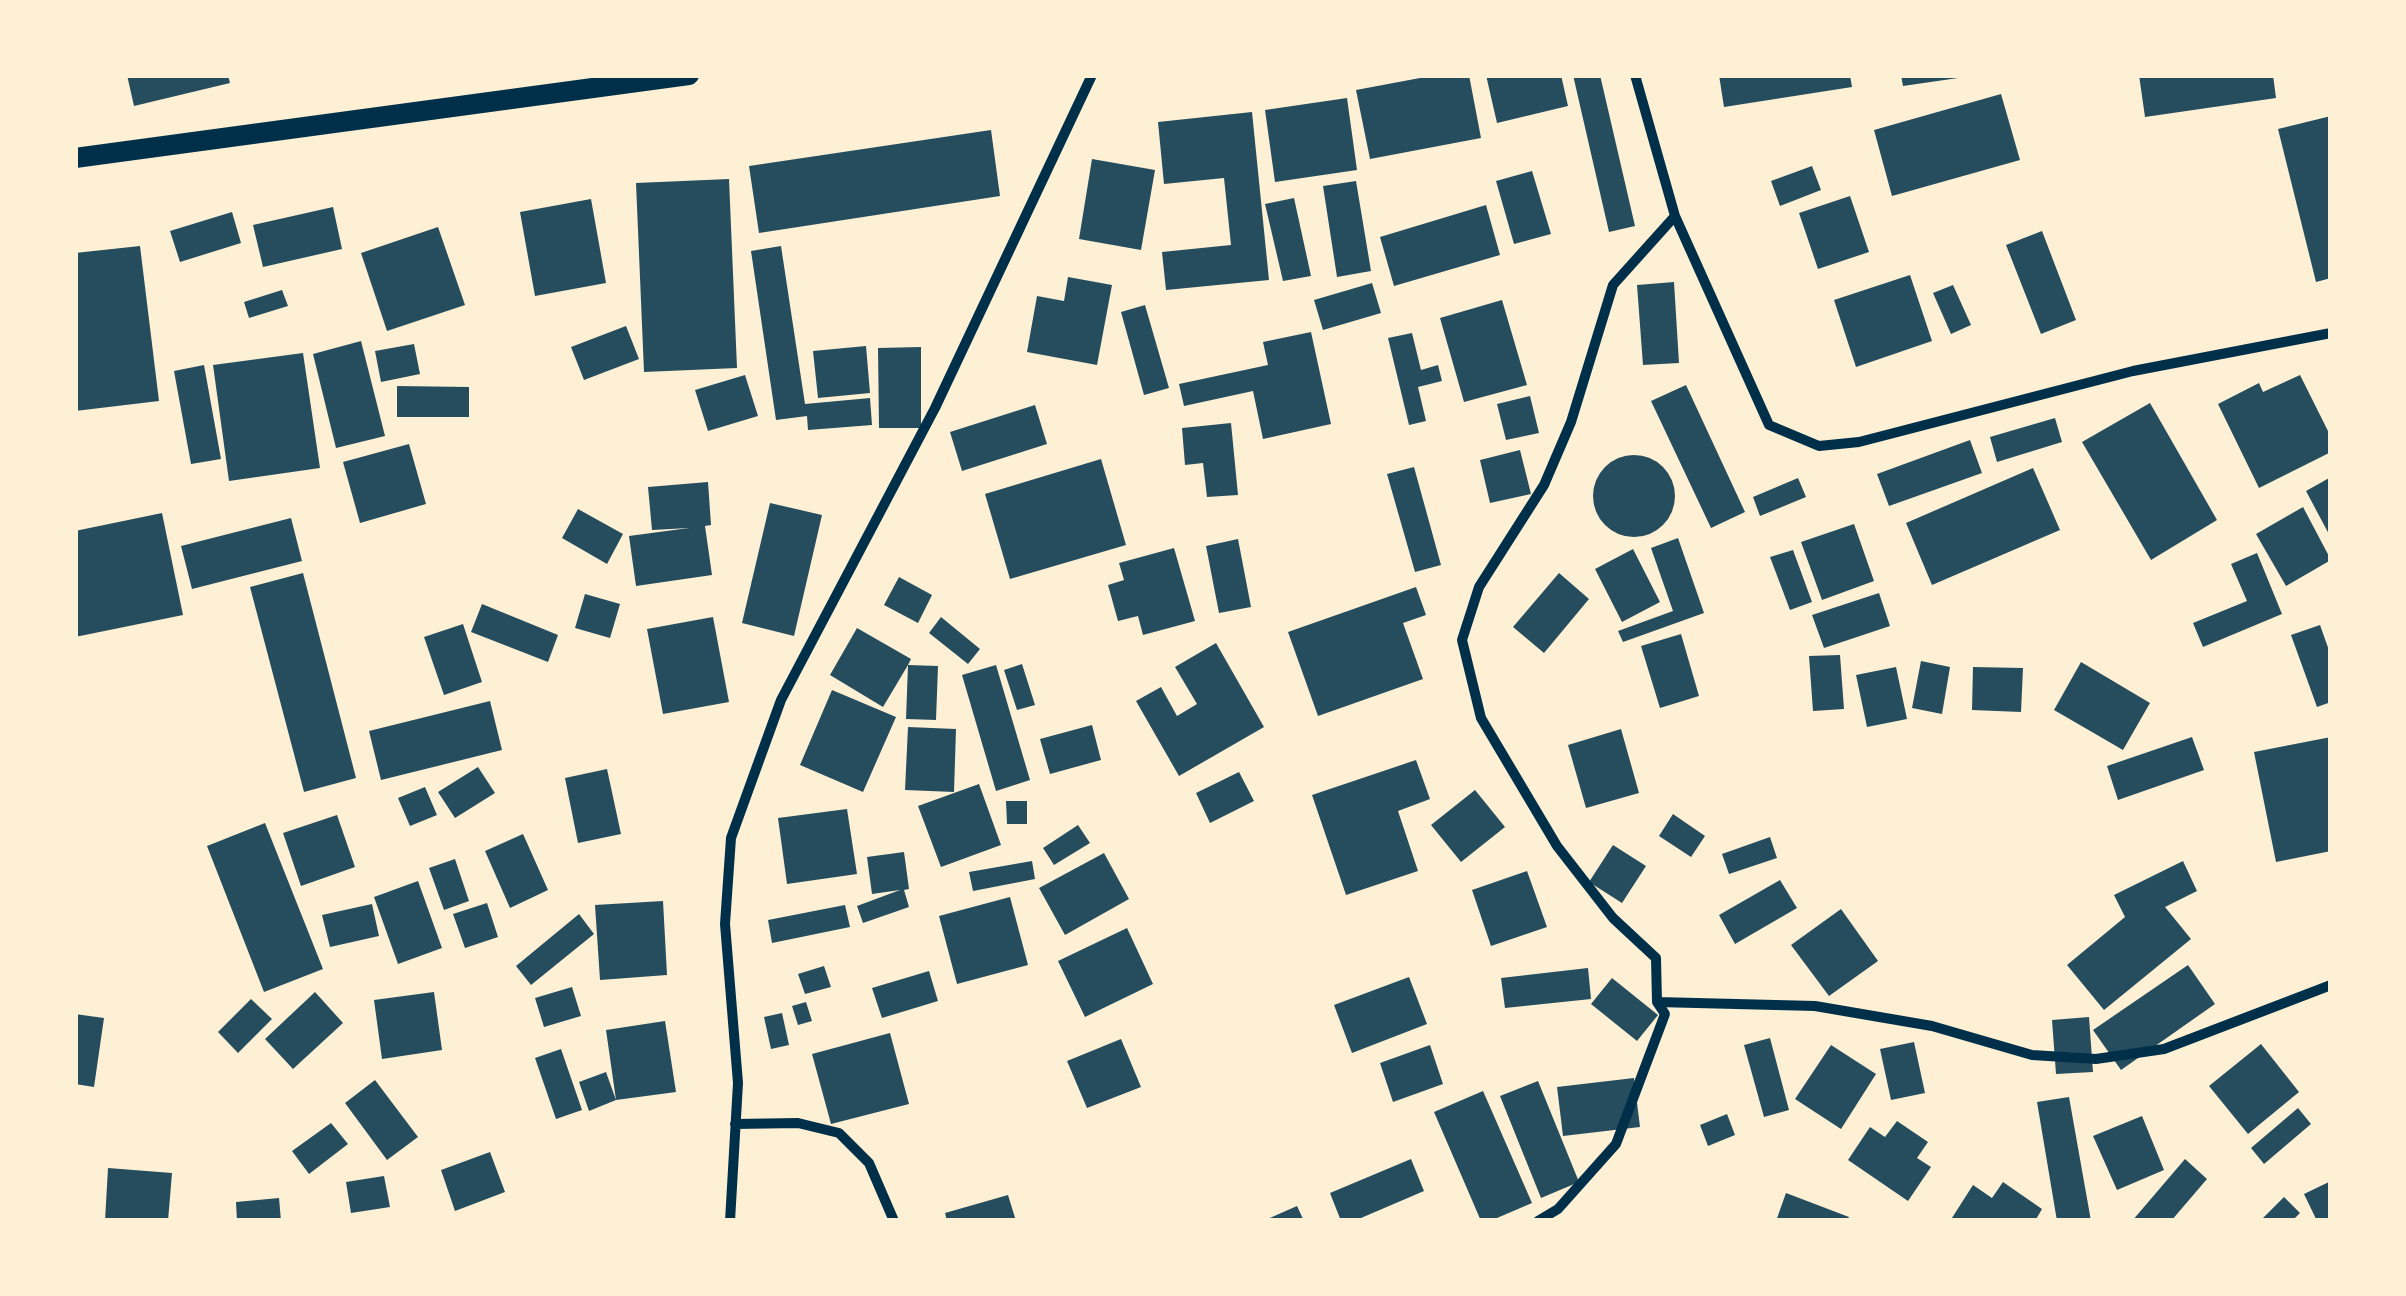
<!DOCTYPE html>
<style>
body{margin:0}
#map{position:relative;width:2406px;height:1296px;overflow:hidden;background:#fdf0d5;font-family:Quicksand,sans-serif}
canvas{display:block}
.frame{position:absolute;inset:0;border:78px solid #fdf0d5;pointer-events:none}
</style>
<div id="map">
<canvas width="2406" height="1296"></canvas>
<div class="frame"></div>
</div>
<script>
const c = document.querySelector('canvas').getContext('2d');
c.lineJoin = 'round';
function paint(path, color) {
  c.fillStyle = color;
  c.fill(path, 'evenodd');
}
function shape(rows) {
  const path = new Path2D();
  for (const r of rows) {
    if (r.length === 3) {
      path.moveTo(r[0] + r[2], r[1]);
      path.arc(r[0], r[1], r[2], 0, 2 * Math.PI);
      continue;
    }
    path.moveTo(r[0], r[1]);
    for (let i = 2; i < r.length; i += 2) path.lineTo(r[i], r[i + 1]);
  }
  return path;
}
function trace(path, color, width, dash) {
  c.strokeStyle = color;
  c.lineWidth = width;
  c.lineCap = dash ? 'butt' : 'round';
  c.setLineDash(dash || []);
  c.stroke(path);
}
paint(shape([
 [127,75,228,75,230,83,134,106],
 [1436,75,1469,75,1481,138,1370,159,1356,90],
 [1486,75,1561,75,1568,106,1497,123],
 [1573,75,1600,75,1635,226,1609,232],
 [1719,75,1850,75,1852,87,1724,107],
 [1901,75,1965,75,1965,77,1903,86],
 [2139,75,2273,75,2276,98,2145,117],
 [2001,94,2020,160,1892,196,1874,130],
 [1347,98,1357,170,1275,182,1265,110],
 [1252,112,1269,280,1166,290,1162,252,1231,245,1224,178,1164,184,1158,122],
 [2331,116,2331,278,2316,282,2278,129],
 [991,130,1000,196,759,233,749,166],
 [1092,159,1155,170,1141,250,1079,239],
 [1812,166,1821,190,1780,206,1771,181],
 [1532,171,1551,234,1514,244,1496,181],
 [729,179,737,368,644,372,636,183],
 [1356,181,1371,271,1337,277,1323,186],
 [1850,196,1869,252,1818,269,1799,213],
 [1294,198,1311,276,1283,281,1265,204],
 [591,199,606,283,535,296,520,212],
 [1486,205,1500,255,1394,286,1380,237],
 [333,207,342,249,263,267,253,225],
 [232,212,241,243,180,262,170,231],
 [438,227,465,305,387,331,361,253],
 [2042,231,2076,320,2041,334,2006,245],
 [140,246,159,401,75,411,75,253],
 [781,246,805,404,870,398,872,425,808,430,807,416,776,420,751,251],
 [1910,275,1932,341,1856,367,1834,300],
 [1068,277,1112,285,1097,365,1027,352,1037,296,1064,301],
 [1674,282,1679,363,1643,365,1637,285],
 [1372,283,1381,313,1323,330,1314,300],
 [1953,285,1971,325,1951,334,1933,293],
 [282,290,288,306,249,318,244,302],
 [1502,300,1527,385,1464,402,1440,318],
 [1145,305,1169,388,1144,395,1121,312],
 [626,326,639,359,584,380,571,347],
 [1311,332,1331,424,1263,439,1253,391,1184,406,1179,384,1268,365,1263,342],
 [1412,333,1421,370,1438,365,1442,381,1418,387,1426,421,1409,425,1388,338],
 [361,341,385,436,336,448,313,354],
 [414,344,420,374,381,382,375,351],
 [866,346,870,393,818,398,813,351],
 [921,347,921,428,879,428,878,348],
 [303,353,320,468,229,481,213,365],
 [204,365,221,459,191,464,174,371],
 [745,375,758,416,708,431,695,390],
 [2300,375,2331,437,2331,452,2259,488,2218,404,2259,383,2263,392],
 [1686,385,1745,512,1711,528,1651,401],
 [397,386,469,387,469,417,397,417],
 [1530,396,1539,433,1506,440,1497,404],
 [2150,403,2217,520,2151,560,2082,442],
 [1035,405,1047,444,962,471,950,432],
 [2055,418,2062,442,1997,462,1990,437],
 [1231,423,1238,495,1207,497,1203,463,1185,465,1182,428],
 [1970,440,1982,473,1889,506,1877,474],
 [409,444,426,504,360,523,343,462],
 [1520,450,1531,494,1490,503,1480,460],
 [1634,496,41],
 [1101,459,1126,545,1010,579,985,494],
 [1414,467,1441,565,1415,572,1387,474],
 [2033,468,2060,530,1932,585,1906,523],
 [2331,477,2331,538,2306,491],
 [1798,478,1806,497,1760,516,1753,497],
 [708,482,711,525,705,526,712,575,636,586,629,536,689,528,652,530,648,487],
 [770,503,822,515,794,636,742,623],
 [2303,507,2331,560,2286,586,2256,534],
 [578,509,623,534,607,564,562,538],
 [162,513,183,615,75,637,75,531],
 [291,518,302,561,192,589,181,546],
 [1854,524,1874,581,1822,600,1801,542],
 [1678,538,1704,613,1623,642,1618,631,1673,611,1651,548],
 [1238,539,1251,607,1219,613,1206,546],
 [1174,548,1195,621,1143,635,1138,616,1118,621,1108,585,1124,580,1119,563],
 [1633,549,1660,602,1622,622,1595,569],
 [1793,550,1812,602,1790,610,1770,557],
 [2257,553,2282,614,2203,647,2193,623,2247,601,2231,564],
 [303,573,356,778,304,792,250,587],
 [1559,573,1589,599,1544,653,1513,627],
 [899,577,932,595,918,623,884,605],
 [1416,587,1426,615,1403,623,1423,679,1318,716,1288,632],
 [1879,593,1890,626,1824,648,1812,615],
 [585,594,620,604,610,638,575,628],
 [482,604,558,635,548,662,471,632],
 [713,617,729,702,663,714,647,629],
 [941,617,980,649,968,664,929,633],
 [463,624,482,682,444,695,424,637],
 [2320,625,2331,656,2331,702,2317,707,2291,635],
 [857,628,911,659,908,665,938,666,936,720,906,719,908,665,883,707,830,675],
 [1681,634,1699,696,1660,708,1641,646],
 [1216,643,1264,727,1179,776,1136,701,1161,687,1177,716,1197,704,1175,667],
 [1840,655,1844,709,1813,711,1809,656],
 [1921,661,1950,667,1942,714,1912,708],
 [2081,662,2150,703,2123,750,2054,710],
 [1022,664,1035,705,1017,710,1004,670],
 [996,665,1030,780,996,791,962,675],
 [1896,667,1907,719,1867,727,1856,675],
 [1973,667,2023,668,2021,712,1972,710],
 [832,690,896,717,863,792,800,765],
 [490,701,502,750,381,780,369,731],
 [1092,725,1101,760,1050,774,1040,739],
 [908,727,956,729,954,792,905,790],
 [1621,729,1639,793,1586,808,1568,745],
 [2192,737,2204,770,2118,800,2107,766],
 [2331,737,2331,851,2276,862,2254,752],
 [1416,760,1430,799,1398,811,1418,871,1346,895,1312,795],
 [478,767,495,793,455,818,438,792],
 [607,769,621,834,578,843,565,778],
 [1239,772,1254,801,1210,823,1196,793],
 [979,784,1001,845,941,867,918,806],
 [425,787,437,815,410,826,398,798],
 [1475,790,1505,827,1461,862,1431,825],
 [1006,801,1027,801,1027,824,1007,824],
 [847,809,857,874,787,884,778,818],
 [1673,814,1705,836,1691,857,1659,836],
 [337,815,355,867,301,886,283,833],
 [265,823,323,969,264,992,207,846],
 [1078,825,1090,843,1054,865,1043,848],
 [523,834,548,890,510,908,485,851],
 [1770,837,1777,858,1729,874,1722,854],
 [1613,845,1646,866,1622,903,1589,882],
 [904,852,909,889,904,890,909,907,863,923,857,906,900,890,872,894,867,857],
 [1104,853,1129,899,1065,935,1039,888],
 [455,859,469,901,444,910,429,868],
 [1032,861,1035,879,973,891,969,872],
 [2183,861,2197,891,2165,907,2191,939,2104,1010,2067,965,2125,917,2114,895],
 [1527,871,1547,927,1491,946,1472,890],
 [1780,880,1797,908,1735,944,1719,915],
 [418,881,442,948,398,964,374,897],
 [1010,897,1028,965,957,984,939,916],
 [663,901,667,975,600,980,595,905],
 [487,903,498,937,465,948,453,914],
 [372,904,379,936,330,947,322,915],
 [845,905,850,927,772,943,768,920],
 [1841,909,1878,961,1829,996,1791,945],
 [579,914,594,934,531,985,516,966],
 [1127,928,1153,984,1085,1017,1058,961],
 [2188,965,2215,1004,2121,1070,2093,1030],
 [824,966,831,987,805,994,798,974],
 [1588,968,1591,999,1505,1008,1501,978],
 [929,971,938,1001,882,1018,872,988],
 [1409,977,1427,1024,1352,1053,1334,1005],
 [1612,978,1658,1015,1637,1041,1591,1004],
 [572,987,581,1016,544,1027,535,998],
 [315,992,343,1023,293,1069,265,1039],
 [434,992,442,1050,382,1059,374,1000],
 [251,999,272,1019,238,1053,218,1032],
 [806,1002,812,1021,798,1025,792,1006],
 [782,1013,789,1045,771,1049,764,1017],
 [75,1014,104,1018,94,1087,75,1084],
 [2089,1017,2093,1072,2056,1074,2052,1020],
 [665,1021,676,1092,616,1100,589,1111,579,1082,606,1072,616,1100,606,1030],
 [890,1033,909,1104,831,1124,812,1054],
 [1770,1038,1789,1110,1764,1117,1744,1045],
 [1121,1039,1141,1087,1087,1108,1067,1061],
 [1914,1042,1925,1093,1891,1100,1880,1049],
 [2261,1044,2299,1092,2248,1134,2209,1086],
 [1430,1045,1443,1084,1393,1102,1380,1063],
 [1831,1045,1876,1074,1841,1129,1795,1099],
 [561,1049,582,1110,556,1119,535,1058],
 [1634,1078,1640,1127,1563,1136,1557,1087],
 [375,1080,418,1137,387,1160,345,1103],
 [1538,1081,1579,1182,1541,1198,1500,1096],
 [1483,1091,1532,1203,1490,1221,1481,1221,1434,1112],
 [2069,1097,2091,1221,2057,1221,2037,1102],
 [2298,1108,2311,1124,2264,1164,2251,1148],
 [1727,1114,1735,1135,1708,1146,1700,1125],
 [2142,1116,2164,1170,2117,1190,2093,1136],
 [1897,1121,1928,1142,1917,1158,1931,1167,1908,1201,1848,1160,1870,1127,1885,1137],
 [331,1123,348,1144,309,1174,292,1151],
 [490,1152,505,1192,455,1211,441,1170],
 [1411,1159,1424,1191,1354,1221,1341,1221,1330,1193],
 [2185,1159,2207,1179,2171,1221,2132,1221],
 [108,1168,172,1173,168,1221,105,1221],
 [384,1176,390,1207,351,1213,346,1182],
 [2331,1181,2331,1221,2317,1221,2304,1194],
 [2003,1182,2042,1209,2035,1221,1950,1221,1973,1185,1992,1198],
 [1786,1193,1849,1217,1847,1221,1776,1221],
 [1008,1195,1016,1221,947,1221,945,1213],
 [2284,1197,2300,1213,2292,1221,2260,1221],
 [279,1198,281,1221,237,1221,236,1202],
 [1297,1206,1304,1221,1263,1221]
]), '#264d5e');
trace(shape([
 [1635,75,1675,216,1769,425,1819,446,1859,442,2133,371,2331,333],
 [1657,1002,1815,1006,1932,1026,2032,1055,2096,1059,2164,1049,2331,985],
 [735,1124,798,1123,839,1133,869,1163,894,1221],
 [730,1221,738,1083,725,924,731,838,781,700,935,408,1092,75],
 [1538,1221,1558,1209,1616,1144,1665,1014,1657,1002,1656,958,1613,918,1557,846,1481,718,1462,640,1479,587,1544,485,1571,422,1613,285,1675,216]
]), '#003049', 10);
trace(shape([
 [75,158,689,75]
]), '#003049', 20);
</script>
